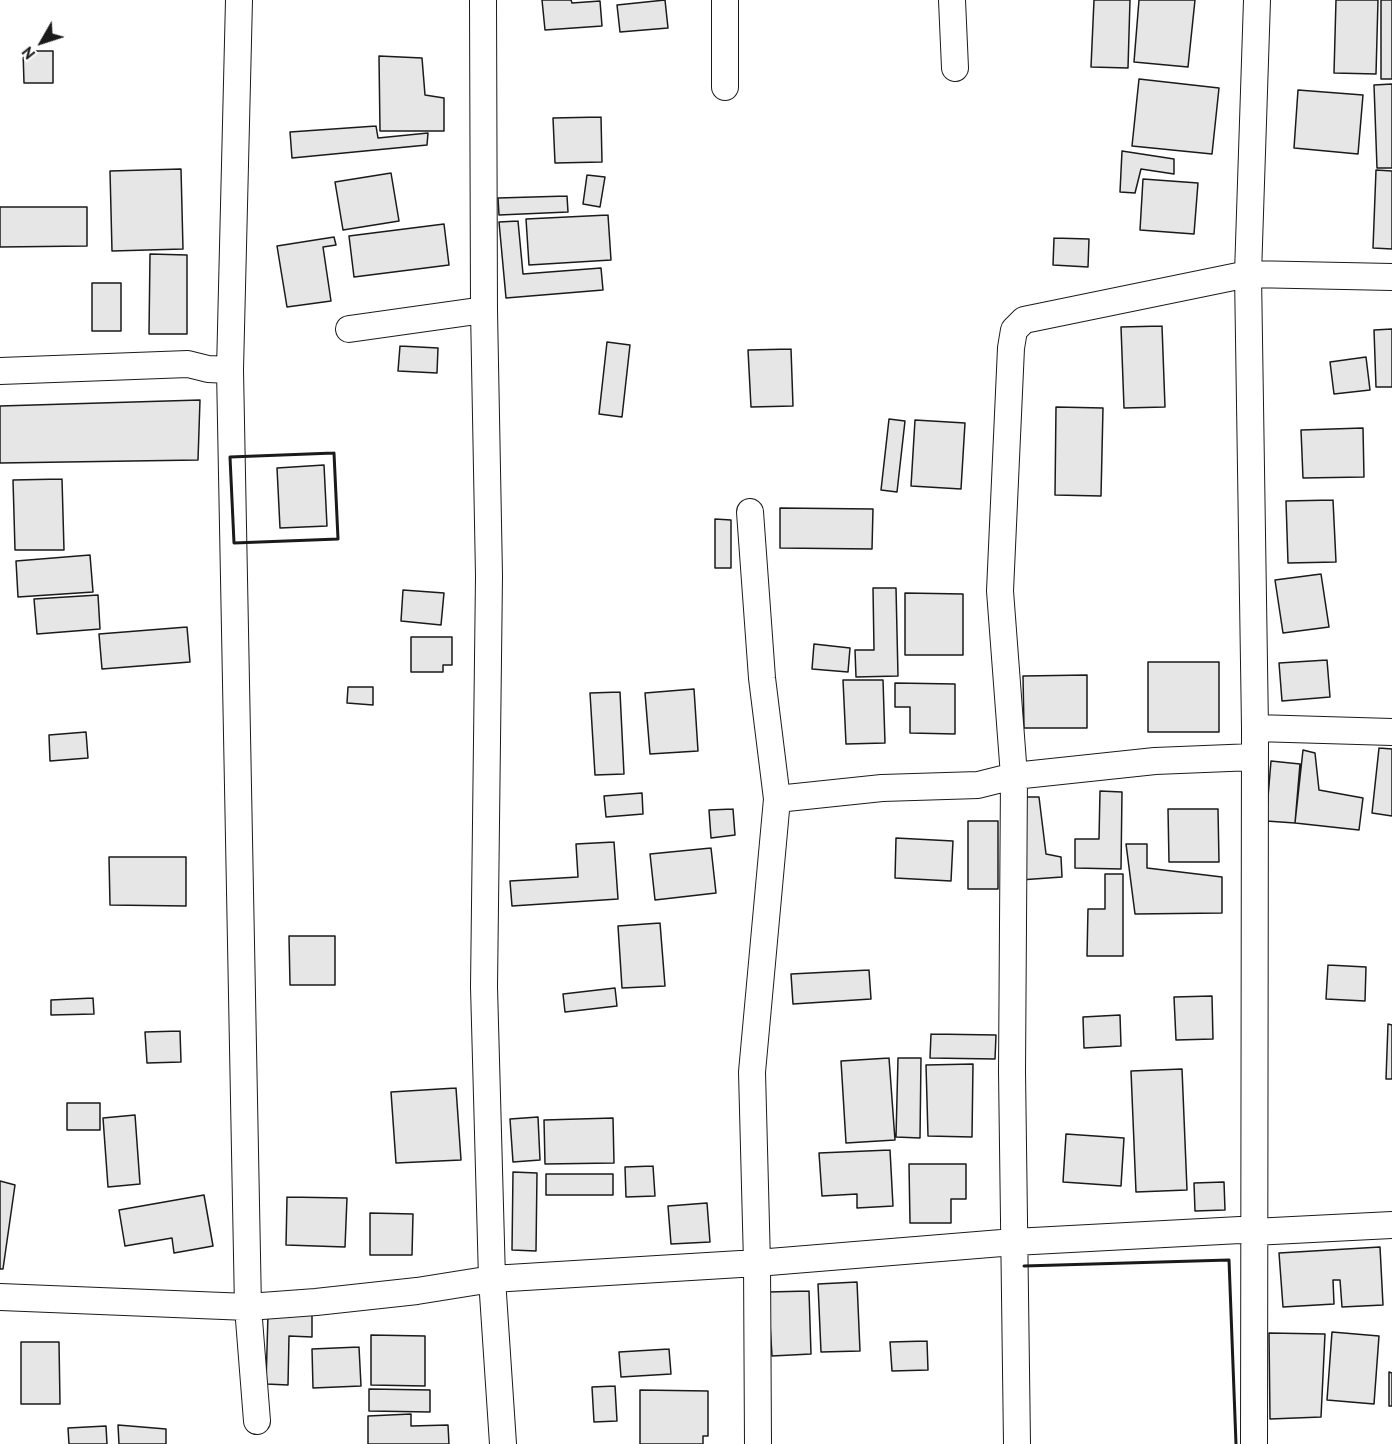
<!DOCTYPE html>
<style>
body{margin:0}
#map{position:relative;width:1392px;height:1444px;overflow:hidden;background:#fff;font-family:"PT Sans",sans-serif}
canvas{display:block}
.north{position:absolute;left:12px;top:12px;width:60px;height:60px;-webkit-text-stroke:4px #fff;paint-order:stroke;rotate:231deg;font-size:16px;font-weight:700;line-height:24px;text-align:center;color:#1a1a1a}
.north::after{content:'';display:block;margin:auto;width:21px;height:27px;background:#1a1a1a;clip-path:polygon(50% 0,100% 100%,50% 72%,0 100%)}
</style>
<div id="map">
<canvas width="1392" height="1444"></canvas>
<div class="north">N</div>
</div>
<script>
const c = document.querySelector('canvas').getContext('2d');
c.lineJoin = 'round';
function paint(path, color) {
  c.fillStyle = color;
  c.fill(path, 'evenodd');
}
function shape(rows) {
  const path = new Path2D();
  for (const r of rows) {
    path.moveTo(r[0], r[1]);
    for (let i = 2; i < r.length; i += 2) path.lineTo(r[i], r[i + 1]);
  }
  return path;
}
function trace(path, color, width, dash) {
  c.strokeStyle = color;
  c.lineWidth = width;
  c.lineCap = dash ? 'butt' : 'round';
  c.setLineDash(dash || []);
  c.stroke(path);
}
const building = shape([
 [542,0,571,0,572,3,600,1,602,26,545,30,542,0],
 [665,0,668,28,620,32,617,5,665,0],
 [1094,0,1130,0,1128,68,1091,67,1094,0],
 [1139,0,1195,0,1188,67,1134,62,1139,0],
 [1336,0,1378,0,1376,74,1334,73,1336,0],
 [1381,0,1392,0,1392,79,1381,79,1381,0],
 [23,51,53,51,53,83,24,83,23,51],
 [379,56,422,58,425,95,444,98,444,131,380,131,379,56],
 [1139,79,1219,88,1212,154,1132,146,1139,79],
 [1392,84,1392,168,1377,168,1374,85,1392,84],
 [1298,90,1363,95,1358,154,1294,148,1298,90],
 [601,117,602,162,555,163,553,118,601,117],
 [376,126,378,138,428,133,427,145,292,158,290,132,376,126],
 [1122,151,1174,159,1174,174,1141,169,1135,193,1120,192,1122,151],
 [181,169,183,249,112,251,110,171,181,169],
 [1376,170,1392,171,1392,249,1373,248,1376,170],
 [391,173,399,221,343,230,335,182,391,173],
 [587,175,605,177,600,207,583,204,587,175],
 [1143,179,1198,183,1194,234,1140,230,1143,179],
 [567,196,568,212,499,215,498,198,567,196],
 [0,207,87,207,87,246,0,247,0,207],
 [608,215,611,260,529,265,526,219,608,215],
 [518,221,523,274,601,268,603,290,506,298,499,222,518,221],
 [444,224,449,265,354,277,349,236,444,224],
 [334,237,336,245,323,247,331,301,287,307,277,246,334,237],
 [1054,238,1089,239,1088,267,1053,265,1054,238],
 [150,254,187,255,187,334,149,334,150,254],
 [92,283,121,283,121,331,92,331,92,283],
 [1162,326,1165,407,1124,408,1121,327,1162,326],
 [1392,329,1392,387,1376,387,1374,330,1392,329],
 [607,342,630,345,622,417,599,414,607,342],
 [400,346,438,348,437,373,398,371,400,346],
 [791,349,793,406,751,407,748,350,791,349],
 [1366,357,1370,390,1334,394,1330,362,1366,357],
 [200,400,198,460,0,463,0,406,200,400],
 [1056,407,1103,408,1101,496,1055,495,1056,407],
 [889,419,905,421,897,492,881,490,889,419],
 [915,420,965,423,961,489,911,486,915,420],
 [1363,428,1364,477,1303,478,1301,430,1363,428],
 [324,465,327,526,280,528,277,468,324,465],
 [62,479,64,550,15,550,13,480,62,479],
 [1333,500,1336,562,1288,563,1286,501,1333,500],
 [780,508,873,509,872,549,780,548,780,508],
 [715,519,731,520,731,568,715,568,715,519],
 [90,555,93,592,18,597,16,561,90,555],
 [1321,574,1329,627,1283,633,1275,580,1321,574],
 [873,588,896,588,898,676,856,677,855,650,874,650,873,588],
 [403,590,444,593,441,625,401,621,403,590],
 [905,593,963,594,963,655,905,655,905,593],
 [98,595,100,629,37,634,34,599,98,595],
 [187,627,190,662,102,669,99,634,187,627],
 [411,637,452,637,452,665,443,665,443,672,411,672,411,637],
 [814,644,850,648,848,672,812,669,814,644],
 [1327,660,1330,697,1282,701,1279,663,1327,660],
 [1148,662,1219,662,1219,732,1148,732,1148,662],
 [1087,675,1087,728,1024,728,1023,676,1087,675],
 [843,680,883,680,885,743,846,744,843,680],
 [895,683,955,684,955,734,910,733,910,707,895,707,895,683],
 [348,687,373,687,373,705,347,703,348,687],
 [694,689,698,751,650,754,645,693,694,689],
 [620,692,624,774,595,775,590,693,620,692],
 [86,732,88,758,50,761,49,735,86,732],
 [1379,748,1392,749,1392,816,1372,813,1379,748],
 [1303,750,1315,753,1319,790,1363,798,1359,830,1295,823,1303,750],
 [1271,761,1300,764,1295,823,1266,821,1271,761],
 [1100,791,1122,792,1121,869,1075,868,1075,839,1099,839,1100,791],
 [642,793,643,814,606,817,604,796,642,793],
 [1021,797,1039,797,1046,854,1061,857,1062,877,1020,880,1021,797],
 [733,809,735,835,711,838,709,810,733,809],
 [1168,809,1218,809,1219,862,1169,862,1168,809],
 [968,821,998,821,998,889,968,889,968,821],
 [896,838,953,841,951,881,895,878,896,838],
 [614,842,618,899,512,906,510,881,578,877,576,844,614,842],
 [1126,844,1147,844,1147,868,1222,877,1222,913,1135,914,1126,844],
 [711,848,716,893,655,900,650,854,711,848],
 [109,857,186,857,186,906,110,905,109,857],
 [1105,874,1123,874,1123,956,1087,956,1088,909,1105,909,1105,874],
 [660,923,665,986,622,988,618,926,660,923],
 [289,936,335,936,335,985,290,985,289,936],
 [1328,965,1366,967,1365,1001,1326,999,1328,965],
 [869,970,871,999,793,1004,791,974,869,970],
 [615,988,617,1006,565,1012,563,994,615,988],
 [1212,996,1213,1039,1176,1040,1174,997,1212,996],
 [93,998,94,1014,51,1015,51,1000,93,998],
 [1120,1015,1121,1046,1084,1048,1083,1017,1120,1015],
 [1388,1024,1392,1025,1392,1079,1386,1079,1388,1024],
 [180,1031,181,1062,147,1063,145,1032,180,1031],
 [931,1034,996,1035,995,1059,930,1058,931,1034],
 [889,1058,895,1140,846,1143,841,1061,889,1058],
 [898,1058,921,1058,920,1138,896,1137,898,1058],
 [973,1064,972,1137,928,1136,926,1065,973,1064],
 [1182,1069,1187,1190,1136,1192,1131,1071,1182,1069],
 [456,1088,461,1160,396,1163,391,1092,456,1088],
 [67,1103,100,1103,100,1130,67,1130,67,1103],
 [135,1115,140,1184,108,1187,103,1118,135,1115],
 [538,1117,540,1160,513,1162,510,1119,538,1117],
 [613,1118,614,1163,545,1164,544,1120,613,1118],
 [1066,1134,1124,1138,1121,1186,1063,1182,1066,1134],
 [890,1150,893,1206,857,1208,857,1194,822,1196,819,1153,890,1150],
 [909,1164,966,1164,966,1199,951,1199,951,1223,910,1223,909,1164],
 [653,1166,655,1196,626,1197,625,1167,653,1166],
 [513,1172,537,1173,536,1251,512,1250,513,1172],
 [546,1174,613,1174,613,1195,546,1195,546,1174],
 [0,1181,15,1185,3,1269,0,1269,0,1181],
 [1224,1182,1225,1210,1195,1211,1194,1183,1224,1182],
 [204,1195,213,1246,174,1253,172,1238,125,1246,119,1210,204,1195],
 [287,1197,347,1198,345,1247,286,1245,287,1197],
 [707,1203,710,1242,671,1244,668,1206,707,1203],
 [370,1213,413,1214,412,1255,370,1255,370,1213],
 [1380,1247,1383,1305,1342,1307,1340,1280,1333,1280,1334,1304,1283,1307,1279,1253,1380,1247],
 [857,1282,860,1351,821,1352,818,1284,857,1282],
 [809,1291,811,1354,772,1356,768,1292,809,1291],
 [268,1314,312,1315,312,1337,289,1336,288,1385,266,1384,268,1314],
 [1332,1332,1379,1336,1374,1404,1327,1400,1332,1332],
 [1269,1333,1325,1334,1321,1417,1270,1419,1269,1333],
 [371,1335,425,1336,425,1386,371,1385,371,1335],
 [927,1341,928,1370,892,1371,890,1342,927,1341],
 [21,1342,59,1342,60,1404,21,1404,21,1342],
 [359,1347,361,1386,313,1388,312,1349,359,1347],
 [669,1349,671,1374,621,1377,619,1352,669,1349],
 [1389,1372,1392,1373,1392,1406,1389,1406,1389,1372],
 [615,1386,617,1421,594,1422,592,1387,615,1386],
 [369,1389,430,1390,430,1412,369,1411,369,1389],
 [640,1390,708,1391,708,1436,703,1436,703,1444,640,1444,640,1390],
 [411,1414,411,1426,448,1425,449,1444,368,1444,368,1416,411,1414],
 [118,1425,166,1429,166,1444,119,1444,118,1425],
 [106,1426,107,1444,69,1444,68,1428,106,1426]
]);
paint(building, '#e6e6e6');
trace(building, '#1a1a1a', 1.5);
const street = shape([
 [239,0,230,370,248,1307,257,1421],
 [483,0,484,310,489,576,484,987,492,1279,503,1444],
 [725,0,725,87],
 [952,0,955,68],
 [349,329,484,310],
 [0,371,188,364,208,369,230,370],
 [750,512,762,678,777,799,752,1072,757,1263,758,1444],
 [1255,728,1392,732],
 [777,799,882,788,978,785,1014,776,1155,761,1254,757],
 [0,1297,248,1307,316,1302,417,1291,492,1279,757,1263,1014,1242,1240,1230,1253,1232,1392,1225],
 [1017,1444,1012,1071,1014,776,1000,591,1011,348,1014,330,1024,320,1248,274,1392,277],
 [1254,1444,1255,728,1248,274,1257,0]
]);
trace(street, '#1a1a1a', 28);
trace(street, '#fff', 26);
trace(shape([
 [334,453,338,539,234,543,230,457,334,453],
 [1024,1266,1229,1260,1236,1444]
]), '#1a1a1a', 3);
</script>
